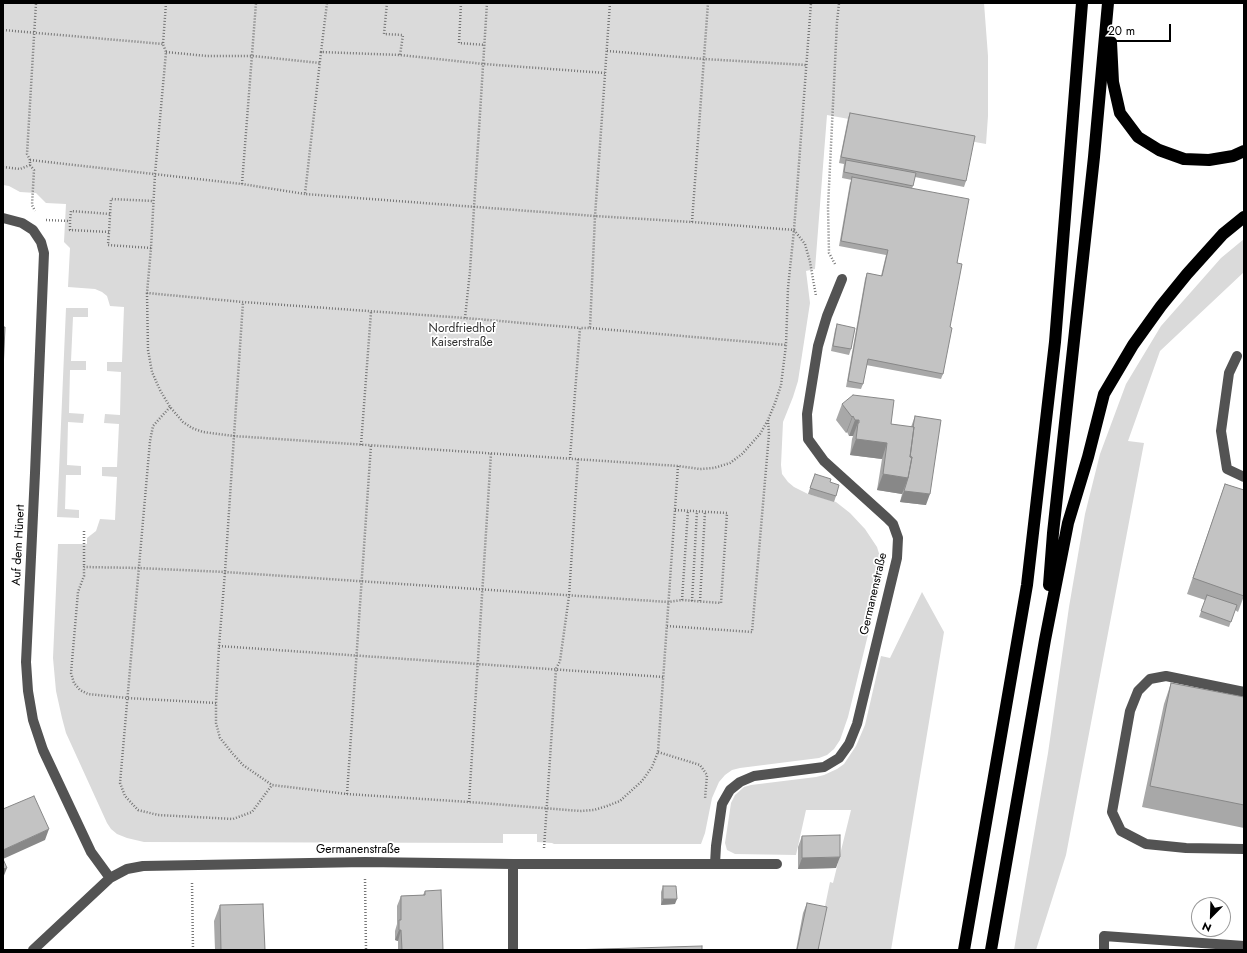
<!DOCTYPE html>
<meta charset="utf-8">
<style>
body{margin:0}
#map{position:relative;width:1247px;height:953px;overflow:hidden;background:#fff;font-family:Jost,sans-serif}
canvas{display:block}
.frame{position:absolute;inset:0;border:4px solid #000;pointer-events:none}
.north{position:absolute;left:1191px;top:897px;width:40px;height:40px;box-sizing:border-box;background:#fff;border:1px solid #999;border-radius:50%;rotate:203deg;font-size:11px;font-weight:700;line-height:16px;text-align:center;color:#000}
.north::after{content:'';display:block;margin:auto;width:14px;height:18px;background:#000;clip-path:polygon(50% 0,100% 100%,50% 72%,0 100%)}
.scale{position:absolute;left:1101px;top:24px;width:70px;height:18px;box-sizing:border-box;border:2px solid #000;border-top:0;padding-left:5px;font-size:12px;line-height:14px;white-space:nowrap;color:#000;-webkit-text-stroke:3px #fff;paint-order:stroke}
</style>
<div id="map">
<canvas width="1247" height="953"></canvas>
<div class="frame"></div>
<div class="north">N</div>
<div class="scale">20 m</div>
</div>
<script>
const c = document.querySelector('canvas').getContext('2d');
c.lineJoin = 'round';
function paint(path, color) {
  c.fillStyle = color;
  c.fill(path, 'evenodd');
}
function shape(rows) {
  const path = new Path2D();
  for (const r of rows) {
    path.moveTo(r[0], r[1]);
    for (let i = 2; i < r.length; i += 2) path.lineTo(r[i], r[i + 1]);
  }
  return path;
}
function trace(path, color, width, dash) {
  c.strokeStyle = color;
  c.lineWidth = width;
  c.lineCap = dash ? 'butt' : 'round';
  c.setLineDash(dash || []);
  c.stroke(path);
}
function label(font, color, halo, rows, align = 'center') {
  c.font = font + ' Jost,sans-serif';
  c.lineWidth = 3.5;
  c.setLineDash([]);
  c.textBaseline = 'middle';
  c.strokeStyle = halo;
  c.fillStyle = color;
  for (const [text, x, y, turn = 0] of rows) {
    c.save();
    c.translate(x, y);
    c.rotate((+turn || 0) * Math.PI / 180);
    c.textAlign = isNaN(turn) ? turn : align;
    if (halo) c.strokeText(text, 0, 0);
    c.fillText(text, 0, 0);
    c.restore();
  }
}
paint(shape([
 [3,3,984,3,988,56,988,116,986,144,827,115,815,269,806,271,810,303,798,381,793,397,783,422,781,465,782,474,788,482,794,487,808,494,836,502,850,513,865,529,877,547,882,563,883,573,848,717,840,740,834,749,827,755,819,758,740,768,732,770,725,775,719,782,712,798,705,833,701,844,554,844,552,843,537,842,537,834,503,834,503,843,144,842,127,838,117,834,111,829,107,823,66,733,62,718,56,691,53,658,58,544,87,544,87,538,96,531,100,519,115,520,117,477,102,476,102,467,117,467,119,424,104,423,105,414,120,415,121,372,107,371,107,362,122,362,124,307,110,306,107,296,102,292,95,289,68,287,70,248,64,242,66,204,46,203,36,193,20,192,9,186,3,185],
 [1244,239,1244,272,1160,351,1128,441,1144,443,1066,855,1036,950,1014,950,1048,753,1069,607,1085,514,1100,454,1126,384,1161,326,1221,258],
 [66,308,88,308,88,317,73,317,71,361,86,361,86,370,70,370,69,413,84,414,83,423,68,422,67,465,81,466,81,475,66,475,65,509,79,510,79,518,57,517],
 [922,592,944,632,891,950,816,950,830,882,833,883,851,810,806,810,796,855,735,854,727,850,725,843,731,803,735,795,744,787,751,785,816,777,824,775,837,769,844,764,856,746,865,725,881,656,890,658]
]), '#dadada');
trace(shape([
 [166,3,163,44,166,52,155,174,151,248,147,293,243,302,465,318,580,328],
 [387,3,384,34,403,35,400,55],
 [461,3,459,43,485,45],
 [3,30,163,44],
 [607,51,704,59,806,65],
 [166,52,207,56,253,56,320,63],
 [321,52,327,3],
 [605,73,484,64,400,55,321,52,305,194,595,216,692,222,794,230,805,244,810,262,816,296],
 [30,160,242,184,305,194],
 [30,165,34,170,32,205,35,211],
 [3,167,20,169,30,165,30,160,27,154,36,3],
 [242,184,256,3],
 [46,220,70,221],
 [692,222,708,3],
 [109,232,70,230,70,221,71,211,110,214],
 [151,248,108,245,109,232,111,199,153,201],
 [835,264,829,253,828,207,837,22,839,3],
 [147,293,148,350,152,372,160,390,170,407,183,422,192,428,203,432,234,436,243,302],
 [465,318,470,271,487,3],
 [590,328,786,345],
 [170,407,153,426,150,441,120,783,125,796,138,810,158,815,233,819,252,812,272,785],
 [361,445,371,312],
 [570,458,580,328,590,328,595,216,610,3],
 [678,466,658,752,652,767,642,781,620,801,607,806,594,810,580,811,469,802,347,794,272,785,243,765,233,754,220,738,216,723,216,703,219,646,225,572,234,436,678,466,700,469,714,468,730,463,742,454,760,434,768,420,775,403,781,385,786,345,788,288,794,230,811,3],
 [84,531,84,567],
 [682,600,688,510],
 [692,601,697,511],
 [700,601,705,512],
 [667,626,752,632,769,434,768,420],
 [219,646,664,677],
 [216,703,127,698,88,694,80,690,74,683,71,673,78,592,84,576,84,567,138,568,225,572,668,602,682,600,721,603,727,513,675,510],
 [658,752,700,765,707,775,705,799],
 [347,794,371,445],
 [469,802,491,453],
 [544,848,556,669,560,661,569,596,578,459],
 [365,879,366,950],
 [192,883,193,950]
]), '#757575', 2.5, [1, 2]);
trace(shape([
 [3,218,22,223,33,230,41,242,44,253,35,473,26,662,28,691,33,720,43,750,91,852,110,878],
 [1237,356,1229,373,1221,431,1227,469,1244,477],
 [1244,692,1166,676,1150,679,1138,691,1130,711,1112,812,1121,831,1146,844,1186,848,1244,849],
 [715,864,716,846,722,804,730,790,740,782,754,776,824,767,839,758,849,744,857,724,897,558,898,538,893,524,887,518,824,461,808,439,807,414,818,346,827,316,842,279],
 [33,950,110,878,127,869,143,866,365,862,513,864,777,864],
 [513,950,513,864],
 [1104,950,1104,936,1244,946]
]), '#535353', 10);
trace(shape([
 [1111,42,1113,82,1120,113,1138,137,1159,150,1184,159,1209,160,1233,156,1244,151],
 [1049,585,1053,533,1094,157,1108,3],
 [964,950,1027,585,1055,342,1082,3],
 [991,950,1045,640,1068,523,1088,457,1104,394,1133,345,1161,306,1187,274,1223,234,1244,217]
]), '#000', 12);
paint(shape([
 [850,113,966,181,964,187,915,177,912,189,957,263,950,327,943,374,941,379,866,365,863,384,861,389,846,387,865,279,867,273,881,276,886,255,839,246,850,183,852,180,842,178,844,164,839,163,848,118],
 [837,324,851,349,849,355,831,351,835,330],
 [842,404,891,424,911,427,915,416,926,505,900,502,902,494,877,490,882,459,850,455,852,439,853,436,849,436,847,432,846,433,836,420],
 [813,479,830,482,836,496,834,502,808,494],
 [1225,484,1244,490,1244,596,1238,612,1235,610,1229,627,1199,617,1205,600,1187,594],
 [1171,683,1244,697,1244,828,1142,807,1164,704],
 [802,836,836,868,798,869,798,847],
 [663,886,675,904,661,905,661,892],
 [425,891,443,950,398,950,398,941,395,940,395,931,397,924,397,906,401,896,423,895],
 [807,903,818,950,796,950,803,913],
 [220,905,265,950,215,950,214,921]
]), '#a8a8a8');
paint(shape([
 [853,416,847,432,846,433,852,417],
 [855,420,859,420,853,436,849,436],
 [856,439,887,443,882,459,850,455],
 [883,474,908,478,902,494,877,490],
 [904,491,930,494,926,505,900,502],
 [49,829,45,840,3,859,3,850],
 [840,857,836,868,798,869,802,858],
 [7,868,3,878,3,869],
 [663,899,677,899,675,904,661,905],
 [399,930,401,930,398,941,395,940]
]), '#888');
const building = shape([
 [850,113,975,136,966,181,841,157,850,113],
 [846,160,916,173,913,186,844,172,846,160],
 [852,177,969,199,957,263,962,264,950,327,952,328,943,374,868,359,863,384,848,381,867,273,882,276,888,250,841,241,852,177],
 [837,324,855,328,851,349,833,346,837,324],
 [3,327,5,327,3,371,3,327],
 [853,395,894,400,891,424,914,427,910,457,912,457,908,478,883,474,887,443,856,439,858,423,859,423,859,420,855,420,853,416,852,417,842,404,853,395],
 [915,416,941,420,930,494,904,491,908,478,912,457,910,457,914,427,913,427,915,416],
 [815,474,831,479,830,482,839,485,836,496,810,488,815,474],
 [1225,484,1244,490,1244,596,1193,578,1225,484],
 [1207,595,1237,605,1231,622,1201,611,1207,595],
 [1171,683,1244,697,1244,805,1150,786,1171,683],
 [34,796,49,829,3,850,3,809,34,796],
 [840,835,840,857,802,858,802,836,840,835],
 [3,859,7,868,3,869,3,859],
 [663,886,676,886,677,899,663,899,663,886],
 [441,890,443,950,402,950,401,930,399,930,399,920,401,920,401,896,425,895,425,891,441,890],
 [807,903,827,907,818,950,797,950,807,903],
 [263,904,265,950,221,950,220,905,263,904],
 [702,946,702,950,568,950,702,946]
]);
paint(building, '#c3c3c3');
trace(building, '#888', 1);
label('12px', '#313131', '#fff', [
 ["Nordfriedhof",462,329],
 ["Kaiserstraße",462,343]
]);
label('12px', '#000', '#fff', [
 ["Auf dem Hünert",19,545,-87],
 ["Germanenstraße",874,594,-77],
 ["Germanenstraße",358,850]
]);
</script>
